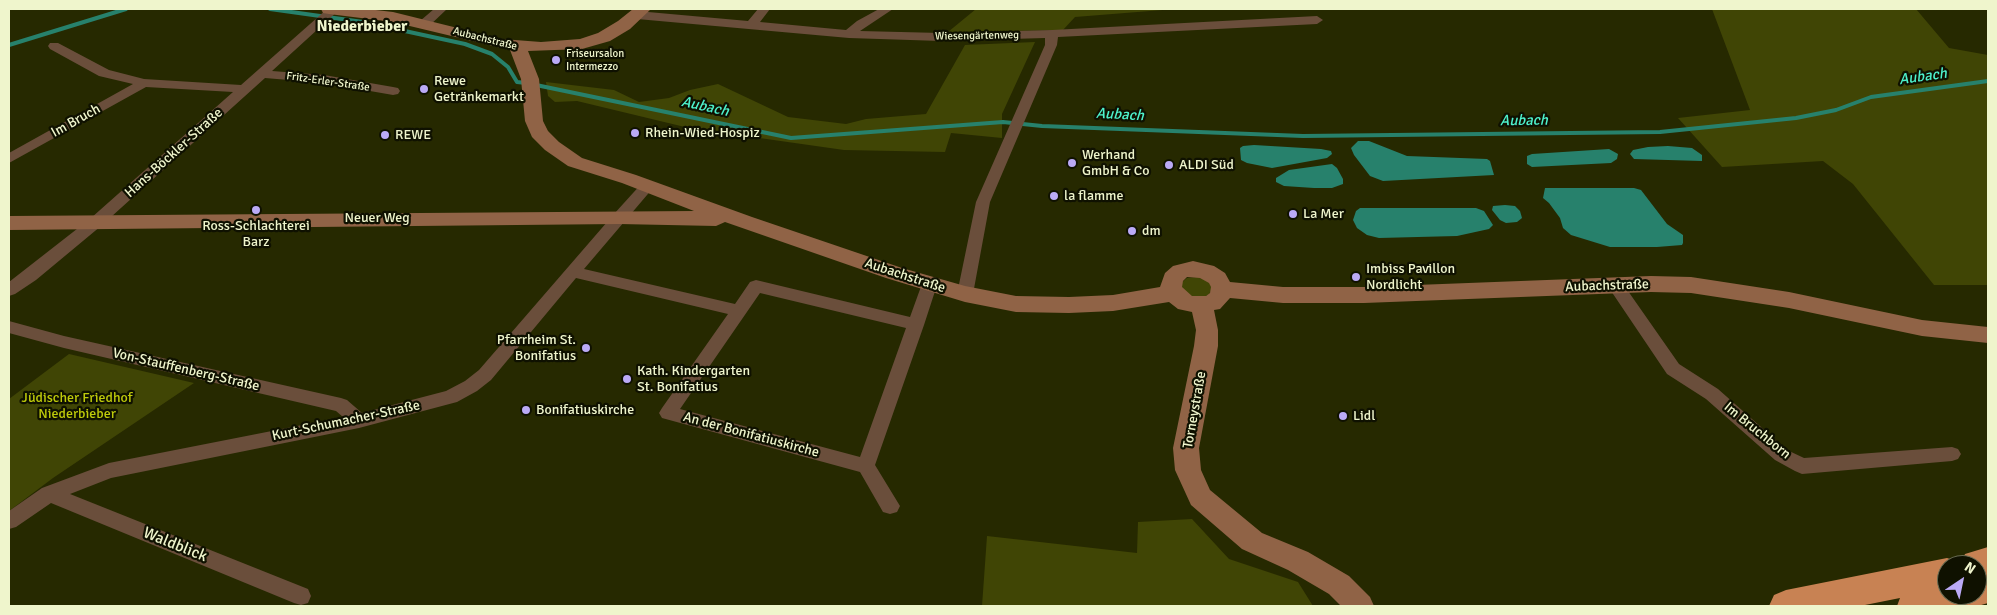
<!DOCTYPE html>
<meta charset="utf-8">
<style>
body{margin:0}
#map{position:relative;width:1997px;height:615px;overflow:hidden;background:#262900;font-family:Signika,sans-serif}
canvas{display:block}
.frame{position:absolute;inset:0;border:10px solid #eff5cc;pointer-events:none}
.north{position:absolute;left:1937px;top:555px;width:50px;height:50px;box-sizing:border-box;background:#0f1100;border:1px solid #696c52;border-radius:50%;rotate:34deg;font-size:14px;font-weight:700;line-height:20px;text-align:center;color:#eff5cc}
.north::after{content:'';display:block;margin:auto;width:18px;height:22px;background:#bbaaf6;clip-path:polygon(50% 0,100% 100%,50% 72%,0 100%)}
</style>
<div id="map">
<canvas width="1997" height="615"></canvas>
<div class="frame"></div>
<div class="north">N</div>
</div>
<script>
const c = document.querySelector('canvas').getContext('2d');
c.lineJoin = 'round';
function paint(path, color) {
  c.fillStyle = color;
  c.fill(path, 'evenodd');
}
function shape(rows) {
  const path = new Path2D();
  for (const r of rows) {
    path.moveTo(r[0], r[1]);
    for (let i = 2; i < r.length; i += 2) path.lineTo(r[i], r[i + 1]);
  }
  return path;
}
function trace(path, color, width, dash) {
  c.strokeStyle = color;
  c.lineWidth = width;
  c.lineCap = dash ? 'butt' : 'round';
  c.setLineDash(dash || []);
  c.stroke(path);
}
function label(font, color, halo, rows, align = 'center') {
  c.font = font + ' Signika,sans-serif';
  c.lineWidth = 4.5;
  c.setLineDash([]);
  c.textBaseline = 'middle';
  c.strokeStyle = halo;
  c.fillStyle = color;
  for (const [text, x, y, turn = 0] of rows) {
    c.save();
    c.translate(x, y);
    c.rotate((+turn || 0) * Math.PI / 180);
    c.textAlign = isNaN(turn) ? turn : align;
    if (halo) c.strokeText(text, 0, 0);
    c.fillText(text, 0, 0);
    c.restore();
  }
}
paint(shape([
 [976,9,1175,9,1075,17,1063,30,948,32],
 [1712,9,1916,9,1949,48,1988,55,1988,285,1934,285,1853,184,1823,161,1722,167,1678,118,1750,110],
 [1035,42,1002,114,1002,138,951,133,945,152,844,150,689,128,577,101,555,102,548,96,546,82,614,90,639,102,669,98,690,90,718,84,788,117,846,124,866,119,926,114,965,45],
 [1200,277,1210,283,1212,290,1209,294,1206,296,1191,296,1182,289,1181,283,1187,278],
 [69,354,194,383,53,478,9,511,9,399],
 [1192,519,1229,559,1298,582,1313,606,982,606,987,536,1137,553,1138,522]
]), '#404505');
paint(shape([
 [1358,141,1369,141,1407,156,1487,159,1490,161,1494,175,1383,181,1370,176,1354,155,1351,148],
 [1254,145,1321,149,1331,151,1332,154,1327,158,1272,168,1247,163,1241,160,1240,148,1243,146],
 [1668,146,1692,148,1702,155,1702,161,1634,159,1630,154,1633,150,1648,147],
 [1609,149,1618,154,1617,159,1611,163,1532,167,1527,164,1527,156,1532,154],
 [1332,164,1337,168,1343,179,1343,184,1332,188,1314,188,1284,186,1276,182,1276,178,1289,170],
 [1545,188,1634,188,1641,190,1667,224,1683,235,1683,243,1682,245,1657,247,1610,247,1571,235,1563,228,1560,218,1549,203,1543,198],
 [1505,205,1515,206,1520,211,1522,218,1517,222,1506,223,1500,220,1492,210,1493,206],
 [1360,208,1476,208,1484,211,1493,225,1489,229,1457,236,1379,238,1367,235,1357,228,1353,220,1356,211]
]), '#27816c');
trace(shape([
 [270,9,363,22,465,44,492,54,508,67,517,82,526,83],
 [9,45,126,9],
 [536,85,791,138,1003,122,1042,126,1303,136,1660,132,1796,118,1836,110,1871,97,1988,81]
]), '#27816c', 4);
paint(shape([
 [327,9,340,9,272,71,324,75,393,87,398,88,400,91,398,94,393,95,324,83,265,78,101,226,36,280,15,294,9,296,9,282,91,218,233,92,146,87,9,163,9,153,133,84,99,76,50,49,48,46,50,43,58,43,109,70,144,79,241,85,327,9],
 [434,9,447,9,428,27,420,27,418,24,420,21,434,9],
 [758,9,770,9,760,22,846,30,857,21,879,9,893,9,860,31,941,33,1052,30,1317,16,1323,20,1317,24,1058,37,1057,45,990,202,973,294,971,298,965,300,959,298,957,294,976,202,1045,45,1045,38,941,41,849,38,637,19,631,15,637,11,748,21,758,9],
 [648,180,653,182,655,185,653,188,584,269,735,304,750,282,756,280,910,317,923,281,929,279,935,281,937,285,924,325,875,465,900,506,897,512,890,514,883,512,860,472,662,418,659,413,662,408,728,314,576,278,491,380,477,391,457,402,359,428,111,478,70,494,308,589,311,596,308,603,301,605,294,603,51,503,16,527,9,529,9,511,42,488,109,463,343,417,336,411,64,348,9,333,9,321,64,336,341,398,347,400,362,413,446,391,465,381,479,370,614,214,643,182,648,180],
 [760,293,906,328,860,457,680,409,760,293],
 [1615,279,1621,281,1679,364,1718,389,1787,450,1804,458,1952,447,1958,449,1961,454,1958,459,1952,461,1802,474,1795,471,1775,460,1706,399,1667,374,1607,285,1609,281,1615,279]
]), '#6a4e3b');
paint(shape([
 [321,9,367,9,393,12,502,39,541,42,580,39,598,33,618,21,633,9,651,9,630,29,610,41,582,49,528,51,539,79,543,121,548,131,559,142,582,158,636,175,752,217,902,268,965,286,1016,296,1069,297,1113,295,1160,287,1165,273,1173,266,1193,261,1214,266,1225,273,1230,282,1283,287,1364,287,1651,276,1691,277,1789,292,1922,320,1988,327,1988,343,1922,336,1789,308,1691,293,1651,292,1364,303,1283,303,1230,298,1220,309,1214,310,1218,330,1218,346,1199,448,1201,470,1210,490,1262,533,1308,552,1349,576,1370,597,1374,606,1341,606,1329,594,1288,570,1242,549,1191,505,1175,470,1173,448,1194,346,1196,330,1192,312,1178,309,1169,302,1113,311,1069,313,1016,312,965,302,886,278,725,222,716,226,619,224,9,230,9,216,694,211,622,183,568,166,545,150,532,137,525,121,521,79,510,50,393,22,329,14,323,13,321,9],
 [1187,277,1200,278,1209,283,1211,287,1210,293,1206,296,1192,296,1182,287,1183,281,1187,277]
]), '#906346');
paint(shape([
 [1988,547,1988,603,1978,606,1897,606,1900,598,1860,606,1769,606,1774,595,1786,590,1947,558,1959,562,1960,565,1965,554,1988,547],
 [1947,565,1977,565,1977,595,1947,595,1947,565]
]), '#c88253');
for (const [x, y, r, color] of [
 [556,60,5,"#bbaaf6"],
 [424,89,5,"#bbaaf6"],
 [635,133,5,"#bbaaf6"],
 [385,135,5,"#bbaaf6"],
 [1072,163,5,"#bbaaf6"],
 [1169,165,5,"#bbaaf6"],
 [1054,196,5,"#bbaaf6"],
 [256,210,5,"#bbaaf6"],
 [1293,214,5,"#bbaaf6"],
 [1132,231,5,"#bbaaf6"],
 [1356,277,5,"#bbaaf6"],
 [586,348,5,"#bbaaf6"],
 [627,379,5,"#bbaaf6"],
 [526,410,5,"#bbaaf6"],
 [1343,416,5,"#bbaaf6"]
]) {
  const dot = new Path2D();
  dot.arc(x, y, r, 0, 2 * Math.PI);
  c.fillStyle = color;
  c.fill(dot);
  trace(dot, '#0f1100', 2);
}
label('11px', '#eff5cc', '#0f1100', [
 ["Wiesengärtenweg",977,36,-1],
 ["Aubachstraße",485,39,14],
 ["Fritz-Erler-Straße",328,82,8]
]);
label('11px', '#eff5cc', '#0f1100', [
 ["Friseursalon",566,54],
 ["Intermezzo",566,67]
], 'left');
label('14px', '#eff5cc', '#0f1100', [
 ["Rewe",434,81],
 ["Getränkemarkt",434,97],
 ["Rhein-Wied-Hospiz",645,133],
 ["REWE",395,135],
 ["Werhand",1082,155],
 ["GmbH & Co",1082,171],
 ["ALDI Süd",1179,165],
 ["la flamme",1064,196],
 ["La Mer",1303,214],
 ["Ross-Schlachterei",256,226,"center"],
 ["Barz",256,242,"center"],
 ["dm",1142,231],
 ["Imbiss Pavillon",1366,269],
 ["Nordlicht",1366,285],
 ["Pfarrheim St.",576,340,"right"],
 ["Bonifatius",576,356,"right"],
 ["Kath. Kindergarten",637,371],
 ["St. Bonifatius",637,387],
 ["Bonifatiuskirche",536,410],
 ["Lidl",1353,416]
], 'left');
label('14px', '#eff5cc', '#0f1100', [
 ["Im Bruch",76,121,-29],
 ["Hans-Böckler-Straße",174,153,-42],
 ["Neuer Weg",377,218],
 ["Aubachstraße",905,276,18],
 ["Aubachstraße",1607,286,-2],
 ["Von-Stauffenberg-Straße",186,370,13],
 ["Torneystraße",1195,410,-80],
 ["Kurt-Schumacher-Straße",346,421,-12],
 ["Im Bruchborn",1757,431,39],
 ["An der Bonifatiuskirche",751,435,15]
]);
label('14px', '#bfcb0a', '#0f1100', [
 ["Jüdischer Friedhof",77,398],
 ["Niederbieber",77,414]
]);
label('italic 15px', '#4ef2cc', '#0f1100', [
 ["Aubach",1923,77,-8],
 ["Aubach",705,107,12],
 ["Aubach",1120,115,3],
 ["Aubach",1524,121,-1]
]);
label('bold 16px', '#eff5cc', '#0f1100', [
 ["Niederbieber",362,27]
]);
label('16px', '#eff5cc', '#0f1100', [
 ["Waldblick",175,545,22]
]);
</script>
